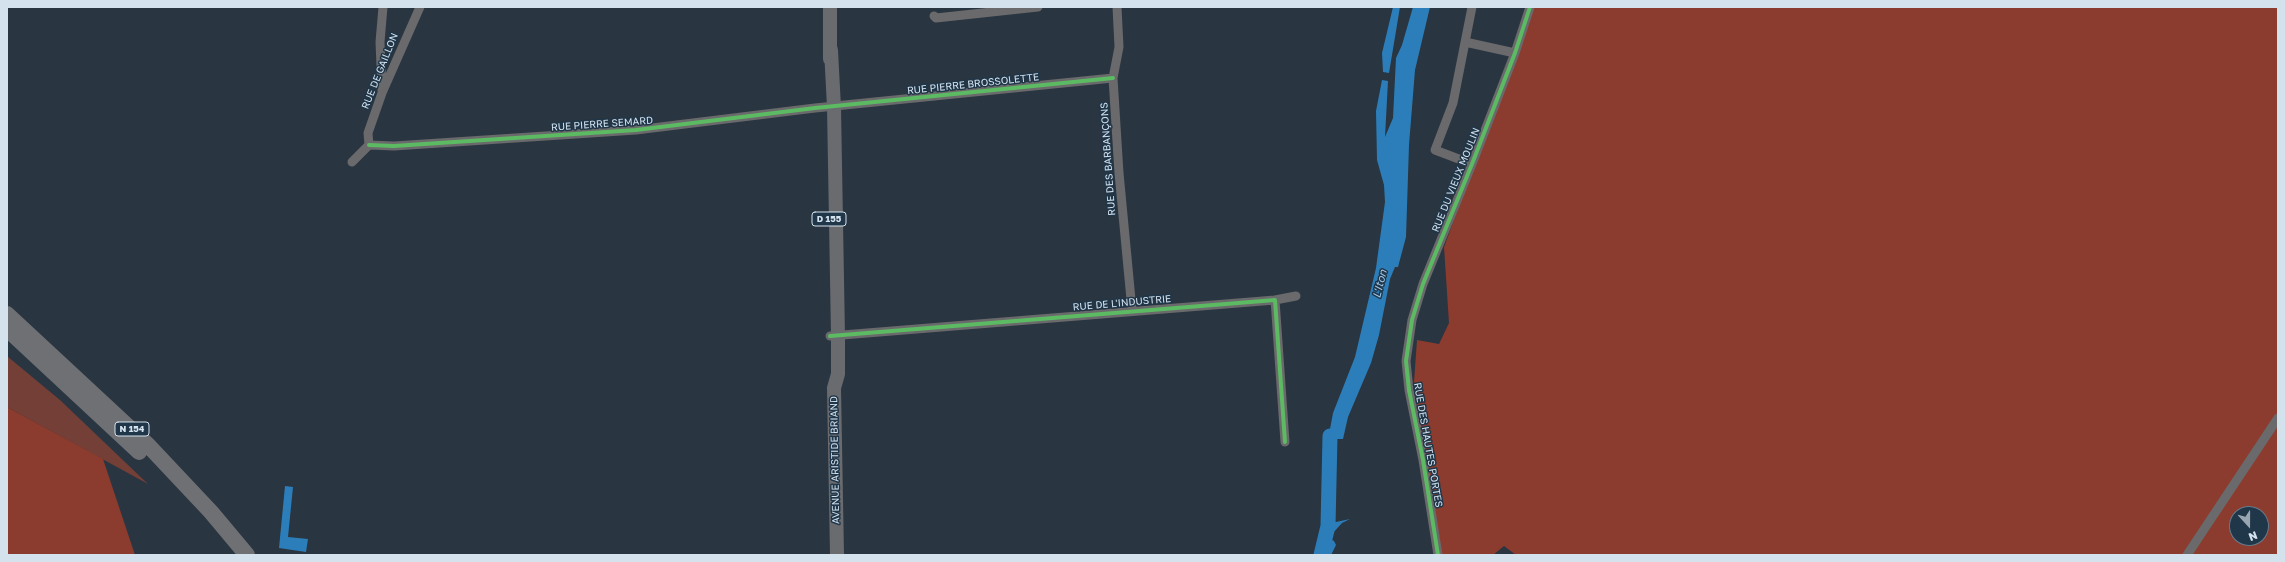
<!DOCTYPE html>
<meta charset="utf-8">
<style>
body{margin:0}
#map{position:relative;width:2285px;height:562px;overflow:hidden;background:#293540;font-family:"Golos Text",sans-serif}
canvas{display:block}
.frame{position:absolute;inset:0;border:8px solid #d4e2ee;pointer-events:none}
.north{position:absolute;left:2229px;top:506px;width:40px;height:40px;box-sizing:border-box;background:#203649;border:1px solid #687b8b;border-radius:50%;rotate:159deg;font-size:11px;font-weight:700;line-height:16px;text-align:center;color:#d4e2ee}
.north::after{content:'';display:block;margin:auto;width:14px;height:18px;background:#98a5b1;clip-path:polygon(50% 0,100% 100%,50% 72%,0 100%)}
</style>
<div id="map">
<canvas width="2285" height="562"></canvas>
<div class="frame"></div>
<div class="north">N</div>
</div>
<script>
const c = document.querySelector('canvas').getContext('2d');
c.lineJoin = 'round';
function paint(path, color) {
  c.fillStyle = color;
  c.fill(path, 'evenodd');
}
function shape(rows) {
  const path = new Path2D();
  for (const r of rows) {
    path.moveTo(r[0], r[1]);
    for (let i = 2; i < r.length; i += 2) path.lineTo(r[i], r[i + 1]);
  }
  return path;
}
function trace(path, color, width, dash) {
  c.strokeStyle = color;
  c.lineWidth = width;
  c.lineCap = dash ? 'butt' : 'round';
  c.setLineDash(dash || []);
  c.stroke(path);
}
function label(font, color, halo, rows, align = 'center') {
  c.font = font + ' "Golos Text",sans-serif';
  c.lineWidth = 3;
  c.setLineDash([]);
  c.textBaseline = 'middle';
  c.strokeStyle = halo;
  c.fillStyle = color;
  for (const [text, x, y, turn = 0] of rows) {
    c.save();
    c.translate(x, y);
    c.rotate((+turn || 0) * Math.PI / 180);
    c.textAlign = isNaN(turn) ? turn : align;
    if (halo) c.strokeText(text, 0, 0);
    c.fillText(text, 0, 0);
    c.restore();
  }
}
paint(shape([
 [7,356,60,400,148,484,7,407]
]), '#733f36');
paint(shape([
 [1532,7,2278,7,2278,555,1516,555,1504,546,1493,555,1441,555,1421,437,1414,382,1417,340,1439,344,1449,323,1444,247],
 [2237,514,2261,514,2261,538,2237,538],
 [7,407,103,459,135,555,7,555]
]), '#8b3c2e');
paint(shape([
 [1393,7,1400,7,1389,73,1383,72,1382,53],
 [1413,7,1430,7,1415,70,1409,145,1406,237,1398,267,1395,267,1390,279,1379,335,1371,363,1348,417,1343,439,1334,439,1333,456,1325,456,1333,413,1355,357,1376,268,1385,202,1384,185,1377,160,1376,111,1382,80,1388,81,1385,137,1393,118,1396,58,1402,45],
 [285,486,293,487,288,537,308,539,306,552,279,548],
 [1350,519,1342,523,1332,534,1330,539,1334,541,1336,545,1331,555,1315,555,1319,536,1327,536,1322,525]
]), '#2c7eba');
trace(shape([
 [1321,555,1328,526,1330,436]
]), '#2c7eba', 15);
trace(shape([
 [1117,7,1119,47,1113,78,1119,173,1132,310],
 [1472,7,1453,103,1435,150,1472,164],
 [934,16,936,18,1038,7],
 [1465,42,1515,53],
 [382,90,380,42,383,7],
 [369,145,394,146,636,130,815,108,1113,78],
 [369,145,368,133,382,93,420,7],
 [352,162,369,145],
 [1275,300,1296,296],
 [830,336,1275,300,1285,442],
 [1438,555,1423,460,1409,390,1406,361,1412,320,1423,284,1472,164,1515,53,1530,7],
 [2187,555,2278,418]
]), '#6a696b', 9);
trace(shape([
 [830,7,830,59],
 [831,50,834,107,838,336,838,374,834,388,837,555]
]), '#696b6f', 14);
trace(shape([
 [7,314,147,444,211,512,247,555],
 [7,329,139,452]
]), '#6f7074', 16);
trace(shape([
 [369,145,394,146,636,130,815,108,1113,78],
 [830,336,1275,300,1285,442],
 [1438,555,1423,460,1409,390,1406,361,1412,320,1423,284,1472,164,1515,53,1530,7]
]), '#5cba63', 4);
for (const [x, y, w] of [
 [829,219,34],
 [132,429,34]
]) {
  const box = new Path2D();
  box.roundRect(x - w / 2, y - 7, w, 14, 3);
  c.fillStyle = '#203649';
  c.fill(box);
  trace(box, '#d4e2ee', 1);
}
label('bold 9px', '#d4e2ee', null, [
 ["D 155",829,219],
 ["N 154",132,429]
]);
label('10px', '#d4e2ee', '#203649', [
 ["RUE DE GAILLON",380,71,-68],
 ["RUE PIERRE BROSSOLETTE",973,84,-6],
 ["RUE PIERRE SEMARD",602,124,-4],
 ["RUE DES BARBANÇONS",1108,159,-94],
 ["RUE DU VIEUX MOULIN",1456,180,-68],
 ["RUE DE L'INDUSTRIE",1122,303,-5],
 ["RUE DES HAUTES PORTES",1428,445,80],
 ["AVENUE ARISTIDE BRIAND",835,460,-91]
]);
label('italic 11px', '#a4cbed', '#203649', [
 ["L'Iton",1380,284,-76]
]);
</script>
